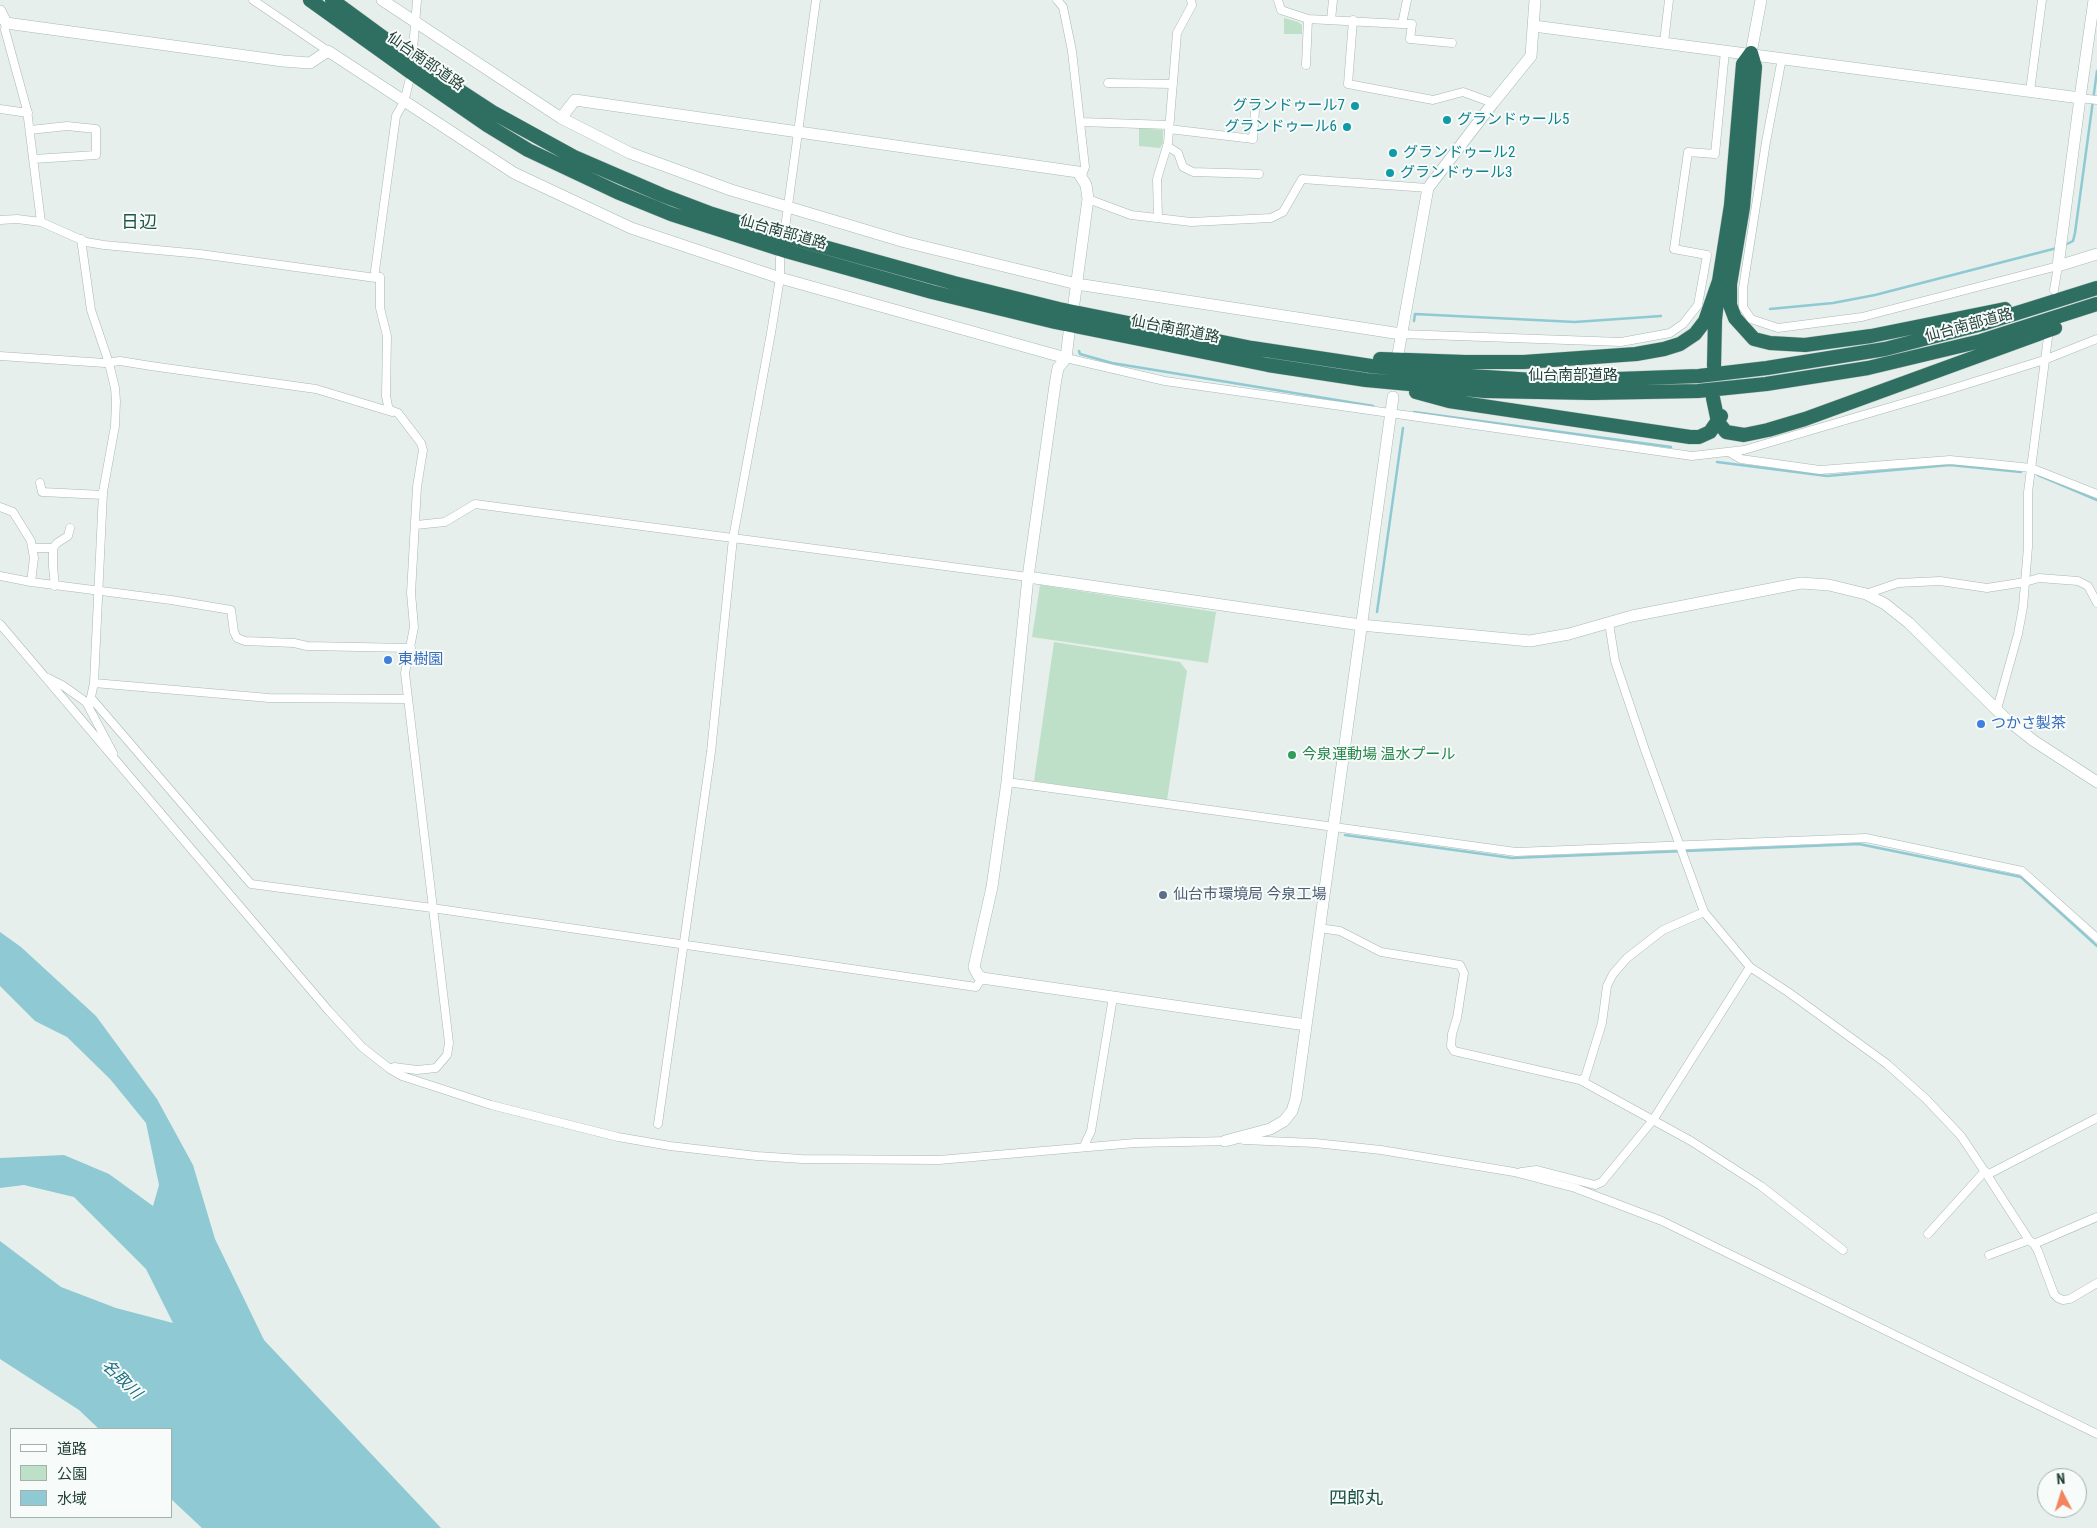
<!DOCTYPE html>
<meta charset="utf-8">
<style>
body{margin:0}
#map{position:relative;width:2097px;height:1528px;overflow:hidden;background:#e6efeb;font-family:"Roboto Condensed","Noto Sans JP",sans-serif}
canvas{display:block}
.legend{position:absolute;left:10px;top:1428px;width:162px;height:90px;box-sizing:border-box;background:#f7fbf9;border:1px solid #a3b1ad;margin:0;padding:6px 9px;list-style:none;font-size:15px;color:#24423a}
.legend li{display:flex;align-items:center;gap:10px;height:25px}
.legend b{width:25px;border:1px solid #a3b1ad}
.north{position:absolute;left:2037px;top:1468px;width:50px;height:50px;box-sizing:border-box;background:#f7fbf9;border:1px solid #a3b1ad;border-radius:50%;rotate:355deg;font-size:14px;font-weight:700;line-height:20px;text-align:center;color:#24423a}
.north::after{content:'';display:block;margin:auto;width:18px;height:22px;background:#f4845f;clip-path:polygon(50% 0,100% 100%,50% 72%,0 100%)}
</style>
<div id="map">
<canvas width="2097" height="1528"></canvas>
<ul class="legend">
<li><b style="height:6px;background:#fff"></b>道路</li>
<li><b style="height:14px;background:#bfe0c8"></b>公園</li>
<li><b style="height:14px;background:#8ec9d4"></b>水域</li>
</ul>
<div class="north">N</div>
</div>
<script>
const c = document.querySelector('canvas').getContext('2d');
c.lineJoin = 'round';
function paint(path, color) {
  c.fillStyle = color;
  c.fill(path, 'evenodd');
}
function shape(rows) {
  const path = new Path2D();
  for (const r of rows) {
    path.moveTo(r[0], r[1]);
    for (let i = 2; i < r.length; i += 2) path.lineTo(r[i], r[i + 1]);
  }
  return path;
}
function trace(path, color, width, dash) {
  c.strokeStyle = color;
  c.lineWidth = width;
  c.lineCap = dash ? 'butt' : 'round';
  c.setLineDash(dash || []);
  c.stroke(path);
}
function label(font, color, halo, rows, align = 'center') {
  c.font = font + ' "Roboto Condensed","Noto Sans JP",sans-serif';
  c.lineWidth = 4;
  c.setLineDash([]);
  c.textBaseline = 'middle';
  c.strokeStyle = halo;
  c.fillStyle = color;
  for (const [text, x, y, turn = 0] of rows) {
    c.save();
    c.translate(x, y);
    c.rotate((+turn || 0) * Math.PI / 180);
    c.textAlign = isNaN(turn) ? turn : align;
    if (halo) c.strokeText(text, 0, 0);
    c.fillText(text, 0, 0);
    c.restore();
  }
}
paint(shape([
 [1284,18,1298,22,1302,25,1302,34,1284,34],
 [1139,128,1163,130,1163,143,1160,148,1139,146],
 [1040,585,1216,612,1208,663,1032,637],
 [1054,642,1180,662,1187,671,1167,800,1034,781]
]), '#bfe0c8');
paint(shape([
 [0,932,21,947,96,1016,157,1099,193,1165,215,1239,264,1340,441,1528,202,1528,171,1499,171,1429,99,1429,79,1410,0,1359,0,1241,61,1287,116,1308,173,1323,146,1269,74,1197,24,1185,0,1188,0,1158,64,1155,109,1174,153,1206,159,1185,146,1123,110,1079,67,1037,35,1021,0,986]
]), '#8ec9d4');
trace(shape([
 [2065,245,2073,241,2075,233,2097,71],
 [1770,309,1833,303,1875,295,2057,248],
 [1414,321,1415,314,1575,322,1661,316],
 [1079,351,1080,354,1112,363,1373,406],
 [1414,412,1671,447],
 [1717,462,1827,476,1950,465,2021,472],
 [2038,475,2097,500],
 [1377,612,1403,428],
 [1345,835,1512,858,1859,844,2021,877,2097,946]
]), '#8ec9d4', 2.5);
const street = shape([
 [253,0,328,51],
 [1057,0,1063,7,1072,51,1085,167,1081,178],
 [1278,0,1281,10,1308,19,1402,24,1407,0],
 [1331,20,1333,0],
 [1353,20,1348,84,1433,100,1463,92,1493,103],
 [6,23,5,30,27,110,41,222],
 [1402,24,1412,24,1410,39,1452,43],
 [1664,42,1669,0],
 [413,49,417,0],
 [1782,58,1766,142,1743,288,1743,307,1751,319,1778,328,1862,317,2058,266,2054,290],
 [1306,65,1308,19],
 [1108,83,1173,84],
 [2030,91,2042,0],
 [2080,98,2097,100],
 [0,109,28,113],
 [1081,122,1169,125],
 [1169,129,1253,139,1255,110],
 [30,130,67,126,96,129,96,155,34,159],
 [1167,146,1178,153,1183,167,1193,172,1259,174],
 [1088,199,1131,215,1191,222,1271,218,1283,212,1302,179,1428,188],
 [1158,218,1157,179,1168,143,1177,33,1192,5,1191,0],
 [0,220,17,219,41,222,86,242,104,245,200,254,376,278],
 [785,228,816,0],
 [81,239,91,310,109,363,115,388,116,401,115,426,103,492,94,683,89,706],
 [1401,334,1621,342,1670,333,1683,324,1698,305,1707,255,1674,249,1688,152,1715,154,1725,51],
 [0,356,105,363,120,361,151,366,316,389,392,412],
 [1066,358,1165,381,1692,456,1744,450,1945,391,2044,360,2097,339],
 [1729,452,1741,459,1820,470,1950,460,1992,464,2031,468,2097,494],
 [40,483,42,492,103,495],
 [0,507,13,512,31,541,34,558,31,582],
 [416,525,445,522,475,504,1028,577],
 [34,548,53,548],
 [0,576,31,582,171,600,231,610,234,632,237,638,245,641,294,643,307,646,411,648],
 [55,586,53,567,53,548,57,543,68,536,70,528],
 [1866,594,1898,583,1940,581,1987,588,2025,582,2039,578,2078,581,2088,586,2097,603],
 [1609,623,1615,661,1645,750,1704,912,1750,967,1788,992,1887,1064,1926,1099,1961,1136,1987,1175],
 [0,624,328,1010,362,1047,390,1069,402,1076,491,1105,618,1137,670,1146,757,1156,802,1159,939,1160,1135,1143,1230,1141],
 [48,678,62,685,86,702,113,753],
 [94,683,269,698,407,699],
 [92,699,251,884,432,908,976,987,982,978],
 [1997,709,2018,634,2023,607,2028,547,2028,492,2048,337],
 [1007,782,1516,852,1866,838,2022,871,2097,938],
 [1319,928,1340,931,1381,952,1460,965,1464,973,1457,1018,1452,1034,1451,1046,1454,1051,1580,1080,1585,1078,1602,1023,1607,986,1613,974,1627,958,1663,930,1704,912],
 [390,1069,394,1067,417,1070,436,1068,447,1055,449,1043,405,673,414,627,411,593,417,487,423,450,421,443,398,413,390,410,388,406,386,396,387,336,380,308,380,277,376,278,375,271,396,116,404,102,409,82],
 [1580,1080,1691,1141,1761,1186,1843,1250],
 [658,1124,711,752,733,538,771,333,780,278,780,258],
 [1244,1140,1315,1143,1381,1150,1514,1172,1575,1188,1662,1221,2097,1434],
 [1084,1146,1091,1131,1113,997],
 [1521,1172,1537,1170,1595,1185,1602,1182,1653,1120,1750,967],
 [1928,1234,1985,1171],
 [2030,1241,2034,1244,2097,1217],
 [2034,1244,2038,1251,2054,1294,2058,1298,2063,1300,2070,1299,2097,1283],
 [1989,1255,2029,1240,1987,1175,2097,1118]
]);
const secondary = shape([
 [382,0,561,118,630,153,731,190,905,242,1077,284,1401,334],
 [0,11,6,23,283,61,310,63,328,51,514,173,631,228,780,278,1066,358],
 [1534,26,2080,98,2094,0],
 [1751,53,1761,0],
 [2080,98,2058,266,2097,254],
 [561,118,575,100,1078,172,1086,185,1088,199,1074,303],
 [1069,333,1066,358,1058,368,1055,385,1028,577,1007,782,992,887,974,967,978,975,982,978,1306,1025],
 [1398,354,1428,188,1493,103,1531,56,1535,0],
 [1028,577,1361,625,1530,641,1569,634,1632,616,1801,583,1829,585,1866,594,1885,604,1909,623,2006,719,2034,741,2097,782],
 [1225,1141,1270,1129,1284,1121,1292,1111,1296,1098,1393,397]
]);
const highway = shape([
 [310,0,416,76,487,125,528,150,617,192,671,214,786,251,932,292,1055,322,1268,365,1366,380,1485,391,1592,393,1698,391,1766,384,1868,368,1981,341,2097,304],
 [332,0,422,66,494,113,574,157,662,195,712,214,770,232,954,283,1059,309,1252,348,1371,366,1454,375,1534,380,1590,380,1699,376,1767,368,1885,349,1982,324,2097,288],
 [1730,283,1730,305,1735,318,1754,339,1770,343,1805,345,1871,336,2005,309],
 [1729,290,1743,207,1755,67,1751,53],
 [1380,359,1465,362,1524,362,1636,354,1664,349,1680,344,1695,334,1705,321,1719,281],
 [1714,366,1715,320,1719,281,1731,205,1743,64,1751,53],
 [1416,392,1449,401,1690,437,1699,437,1710,432,1721,416],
 [1713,398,1718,422,1726,432,1744,435,1768,430,1805,419,2055,328]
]);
trace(street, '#a8b8b2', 9);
trace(secondary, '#a4bbb3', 12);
trace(highway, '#c2cac8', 15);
trace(street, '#fff', 8);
trace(secondary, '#fff', 11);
trace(highway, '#2f6f62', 14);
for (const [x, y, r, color] of [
 [1355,106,5,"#0f9aa8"],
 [1447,120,5,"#0f9aa8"],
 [1347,127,5,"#0f9aa8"],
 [1393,153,5,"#0f9aa8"],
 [1390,173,5,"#0f9aa8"],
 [388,660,5,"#3f7fe0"],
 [1981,724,5,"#3f7fe0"],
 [1292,755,5,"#2e9e5b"],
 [1163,895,5,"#5c6f8a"]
]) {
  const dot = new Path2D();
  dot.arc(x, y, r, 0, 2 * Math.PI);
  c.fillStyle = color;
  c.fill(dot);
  trace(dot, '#f7fbf9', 2);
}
label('15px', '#24423a', '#f7fbf9', [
 ["仙台南部道路",425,62,35],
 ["仙台南部道路",783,233,16],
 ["仙台南部道路",1969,326,-15],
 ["仙台南部道路",1175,330,11],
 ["仙台南部道路",1573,376]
]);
label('15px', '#0d838f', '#f7fbf9', [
 ["グランドゥール7",1345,106,"right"],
 ["グランドゥール5",1457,120],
 ["グランドゥール6",1337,127,"right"],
 ["グランドゥール2",1403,153],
 ["グランドゥール3",1400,173]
], 'left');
label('15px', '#366cbe', '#f7fbf9', [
 ["東樹園",398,660],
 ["つかさ製茶",1991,724]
], 'left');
label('15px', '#27864d', '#f7fbf9', [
 ["今泉運動場 温水プール",1302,755]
], 'left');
label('15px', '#4e5e75', '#f7fbf9', [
 ["仙台市環境局 今泉工場",1173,895]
], 'left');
label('italic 16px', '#1c6f80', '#f7fbf9', [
 ["名取川",121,1380,44]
]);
label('18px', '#1f5548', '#f7fbf9', [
 ["日辺",139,223],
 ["四郎丸",1356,1499]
]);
</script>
